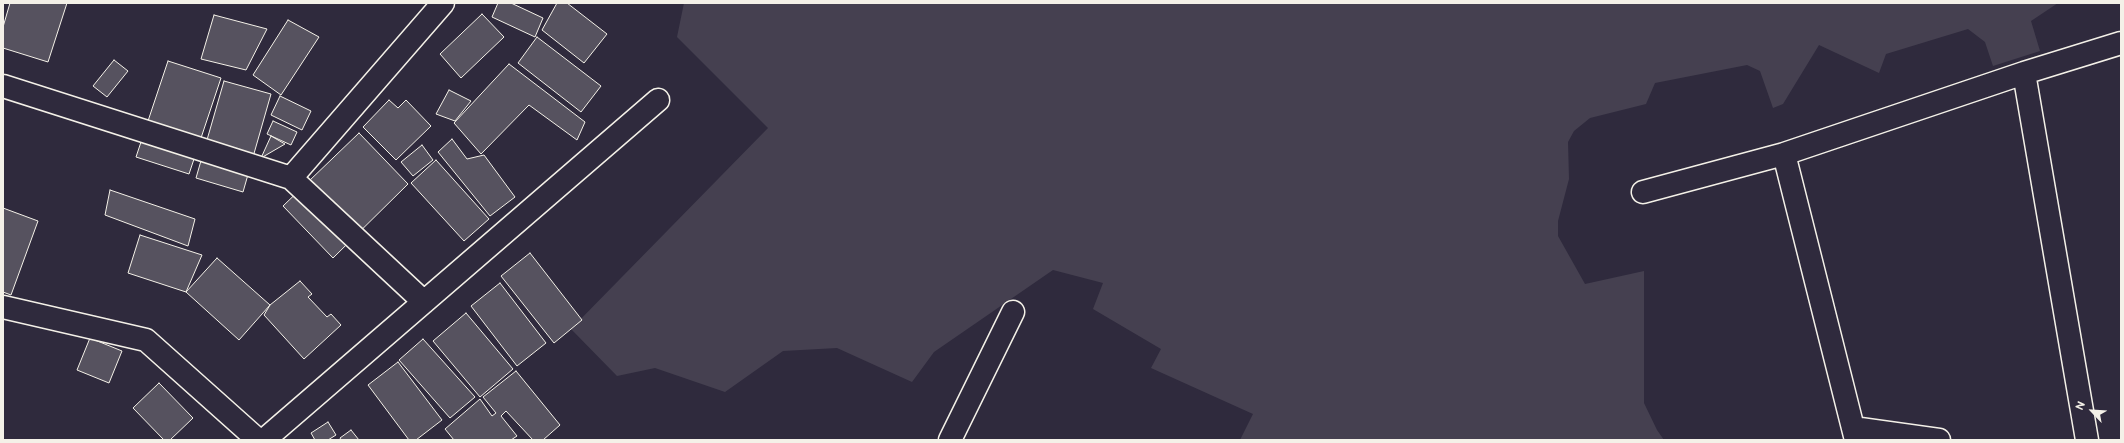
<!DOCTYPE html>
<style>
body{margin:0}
#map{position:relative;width:2124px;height:443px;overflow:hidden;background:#2f2a3d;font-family:"Balsamiq Sans",sans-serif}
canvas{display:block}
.frame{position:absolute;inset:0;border:4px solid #f4f1e8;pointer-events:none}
.north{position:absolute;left:2072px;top:391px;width:40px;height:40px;-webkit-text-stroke:3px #2f2a3d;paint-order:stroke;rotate:295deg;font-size:11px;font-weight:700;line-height:16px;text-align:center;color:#f4f1e8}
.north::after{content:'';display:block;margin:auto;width:14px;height:18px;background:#f4f1e8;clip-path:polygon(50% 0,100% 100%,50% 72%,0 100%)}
</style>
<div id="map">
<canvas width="2124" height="443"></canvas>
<div class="frame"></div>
<div class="north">N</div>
</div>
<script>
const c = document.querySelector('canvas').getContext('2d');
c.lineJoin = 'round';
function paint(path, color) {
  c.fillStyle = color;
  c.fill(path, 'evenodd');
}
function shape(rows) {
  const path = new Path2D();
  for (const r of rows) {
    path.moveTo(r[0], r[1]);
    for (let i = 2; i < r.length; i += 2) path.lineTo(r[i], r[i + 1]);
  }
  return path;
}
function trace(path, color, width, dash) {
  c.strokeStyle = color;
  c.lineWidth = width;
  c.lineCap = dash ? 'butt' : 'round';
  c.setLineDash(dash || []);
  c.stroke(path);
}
paint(shape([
 [684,3,2058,3,2031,21,2040,51,1993,66,1985,42,1968,29,1886,54,1879,73,1819,45,1783,104,1773,108,1760,71,1747,65,1655,83,1646,104,1590,118,1574,131,1568,142,1569,179,1558,221,1558,236,1585,284,1644,271,1644,403,1657,430,1664,440,1240,440,1253,414,1151,368,1161,349,1093,309,1103,283,1053,270,934,352,912,382,837,348,783,351,725,392,655,368,617,376,571,329,768,128,677,37]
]), '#454050');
const building = shape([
 [10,3,67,3,48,62,3,48,3,27,10,3],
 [498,3,511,3,543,18,535,37,492,17,498,3],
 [557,3,567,3,607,34,584,63,542,30,557,3],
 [482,14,504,37,461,78,440,54,482,14],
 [214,15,267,29,246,70,201,59,214,15],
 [288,20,319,37,281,95,253,75,288,20],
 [537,37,601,86,581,112,518,63,537,37],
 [114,60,128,71,107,97,93,86,114,60],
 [168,61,221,78,189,174,136,157,168,61],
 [509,64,585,122,577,140,529,105,481,154,454,123,509,64],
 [224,81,271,94,243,192,196,178,224,81],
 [449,90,471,101,455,121,436,114,449,90],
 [280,96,311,111,302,130,271,115,280,96],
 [389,100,398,108,406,100,431,126,396,160,363,127,389,100],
 [273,121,297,132,291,145,267,134,273,121],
 [359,133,408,184,333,258,283,206,359,133],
 [271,136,285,144,261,158,271,136],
 [452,139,467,159,484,155,515,197,490,216,438,152,452,139],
 [422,145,433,160,413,176,401,162,422,145],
 [436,160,489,219,464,241,411,183,436,160],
 [110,190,195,219,188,246,105,215,110,190],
 [3,208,38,221,11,295,3,292,3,208],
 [140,235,202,255,186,292,128,273,140,235],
 [530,253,582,320,554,343,501,276,530,253],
 [217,258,270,305,239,340,186,292,217,258],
 [300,281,312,294,308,297,327,317,331,314,341,325,304,359,264,315,270,305,300,281],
 [500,283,546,343,517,366,471,306,500,283],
 [466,313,513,369,480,397,433,341,466,313],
 [90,338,122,351,109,383,77,370,90,338],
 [423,339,475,397,450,418,399,360,423,339],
 [398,362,442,420,416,440,409,440,368,385,398,362],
 [516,371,560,425,543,440,533,440,506,411,501,416,517,436,511,440,454,440,445,429,480,399,492,416,496,413,483,397,516,371],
 [159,383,193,418,170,440,164,440,133,408,159,383],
 [328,422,336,435,328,440,315,440,311,433,328,422],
 [351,430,359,440,341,440,340,438,351,430]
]);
paint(building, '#56525f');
trace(building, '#f4f1e8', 1);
const street = shape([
 [2024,73,2087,440],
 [3,86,291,178,424,302],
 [1784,154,1856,440],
 [291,178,443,3],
 [1643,192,1784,154,2024,73,2121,43],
 [3,307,146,340,258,440],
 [1853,428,1939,440],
 [264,440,658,100],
 [950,440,1013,312]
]);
trace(street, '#f4f1e8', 25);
trace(street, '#2f2a3d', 22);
</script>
